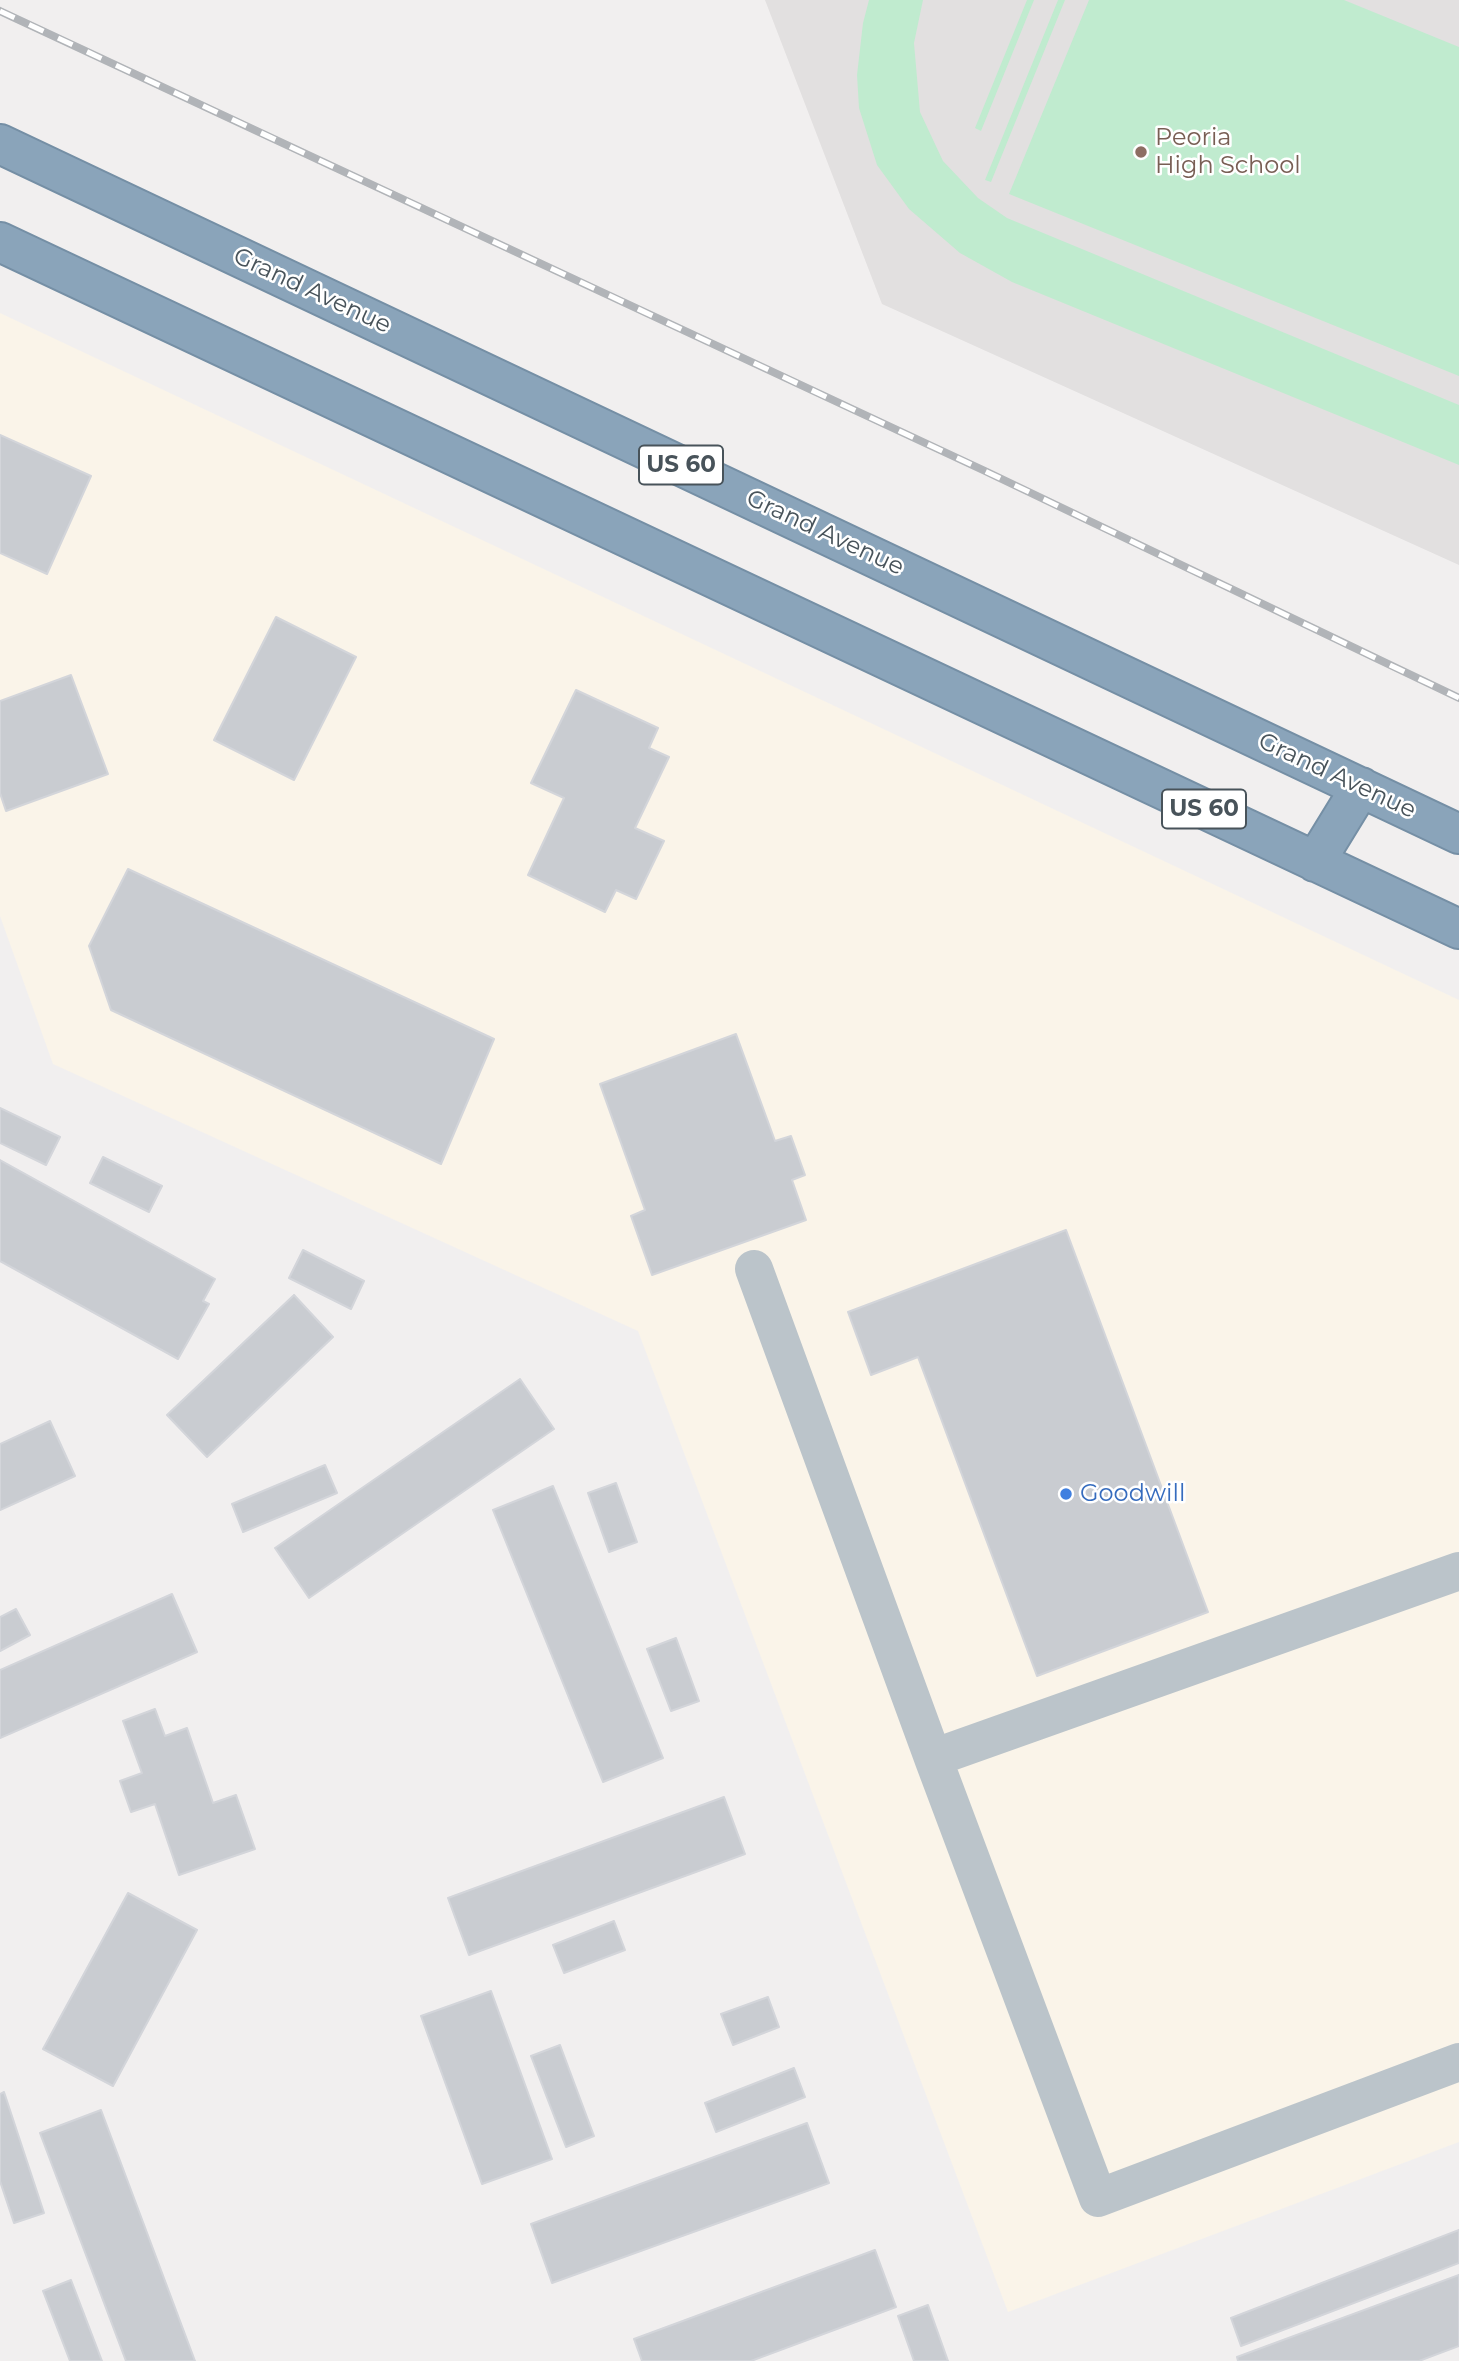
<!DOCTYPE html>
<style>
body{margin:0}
canvas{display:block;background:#f1efef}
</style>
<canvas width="1459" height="2361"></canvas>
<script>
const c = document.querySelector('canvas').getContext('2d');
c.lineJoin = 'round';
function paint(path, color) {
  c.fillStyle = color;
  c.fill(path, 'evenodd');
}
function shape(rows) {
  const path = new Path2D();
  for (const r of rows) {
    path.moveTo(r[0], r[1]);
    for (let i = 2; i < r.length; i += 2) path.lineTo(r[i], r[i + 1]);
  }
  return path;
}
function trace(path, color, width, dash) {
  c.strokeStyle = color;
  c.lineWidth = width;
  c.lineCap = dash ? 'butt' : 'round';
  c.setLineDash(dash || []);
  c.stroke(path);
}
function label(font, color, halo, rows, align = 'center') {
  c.font = font + ' Montserrat,sans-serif';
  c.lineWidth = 5;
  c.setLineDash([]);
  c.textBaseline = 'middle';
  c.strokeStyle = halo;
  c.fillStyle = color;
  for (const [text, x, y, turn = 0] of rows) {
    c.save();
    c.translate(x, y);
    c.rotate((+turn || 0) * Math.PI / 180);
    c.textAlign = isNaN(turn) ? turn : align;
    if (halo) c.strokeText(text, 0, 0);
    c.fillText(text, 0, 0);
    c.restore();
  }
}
paint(shape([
 [0,313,1459,1000,1459,2142,1008,2312,638,1331,53,1064,0,916]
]), '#faf4e9');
paint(shape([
 [765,0,1459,0,1459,565,882,304]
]), '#e2e0e0');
paint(shape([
 [869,0,923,0,914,43,920,112,943,161,978,198,1007,218,1459,405,1459,465,1012,282,960,253,909,209,877,165,859,108,857,75,863,23],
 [1027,0,1034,0,981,131,975,128],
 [1058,0,1065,0,991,182,985,180],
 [1089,0,1344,0,1459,47,1459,376,1009,194]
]), '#c0ebcf');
const building = shape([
 [0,435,91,476,47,574,0,553,0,435],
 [276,617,356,657,294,780,214,740,276,617],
 [71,675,108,774,6,811,0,793,0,701,71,675],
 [576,690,658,728,649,748,669,757,635,828,664,841,636,899,616,890,605,912,528,875,564,798,531,783,576,690],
 [128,869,494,1039,441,1164,111,1010,89,946,128,869],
 [736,1034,775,1141,791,1136,805,1175,792,1180,806,1220,652,1275,631,1216,645,1210,600,1084,736,1034],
 [0,1108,60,1137,46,1165,0,1143,0,1108],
 [103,1157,162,1186,149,1212,90,1183,103,1157],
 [0,1160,215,1279,203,1301,209,1304,178,1359,0,1261,0,1160],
 [1066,1230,1208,1612,1037,1676,918,1357,871,1375,848,1312,1066,1230],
 [303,1250,364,1281,351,1309,289,1278,303,1250],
 [294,1295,333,1337,207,1457,167,1415,294,1295],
 [520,1379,554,1429,309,1598,275,1548,520,1379],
 [50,1421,75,1476,0,1510,0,1444,50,1421],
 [325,1465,337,1493,243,1532,232,1504,325,1465],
 [616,1483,637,1542,609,1552,588,1493,616,1483],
 [553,1486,663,1758,603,1782,493,1510,553,1486],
 [172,1594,197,1652,0,1738,0,1670,172,1594],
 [16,1609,30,1635,0,1651,0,1617,16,1609],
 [676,1638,699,1701,671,1711,647,1649,676,1638],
 [155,1709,165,1736,187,1728,213,1803,236,1795,255,1849,179,1875,155,1804,131,1812,120,1781,142,1773,123,1721,155,1709],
 [724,1797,745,1854,469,1955,448,1898,724,1797],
 [128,1893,197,1930,113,2086,43,2049,128,1893],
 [614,1921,625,1950,564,1973,553,1945,614,1921],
 [491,1991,552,2159,482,2184,421,2016,491,1991],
 [768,1997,779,2027,733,2045,721,2014,768,1997],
 [560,2045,594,2136,566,2147,531,2056,560,2045],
 [794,2068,805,2097,716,2132,705,2103,794,2068],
 [4,2092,44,2213,14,2223,0,2181,0,2094,4,2092],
 [101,2110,195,2361,126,2361,40,2133,101,2110],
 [807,2123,829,2183,552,2283,531,2224,807,2123],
 [1459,2230,1459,2263,1241,2346,1231,2318,1459,2230],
 [875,2250,896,2307,751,2361,642,2361,634,2339,875,2250],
 [1459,2275,1459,2346,1419,2361,1238,2361,1237,2357,1459,2275],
 [71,2280,102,2361,70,2361,43,2291,71,2280],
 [928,2305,948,2361,914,2361,898,2316,928,2305]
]);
paint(building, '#c9ccd1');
trace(building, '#d3d5da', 2);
const highway = shape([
 [0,144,1459,834],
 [0,242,1459,929],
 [1315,862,1361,787]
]);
trace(highway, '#758fa5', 42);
trace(shape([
 [754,1269,933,1758,1459,1571],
 [933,1758,1098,2198,1459,2062]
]), '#bbc4ca', 38);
trace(highway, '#8aa4ba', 38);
const rail = shape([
 [0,11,985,471,1459,698]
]);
trace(rail, '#b1b4b8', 8);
trace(rail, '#fff', 5, [16]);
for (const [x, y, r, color] of [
 [1141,152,7,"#8d6e63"],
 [1066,1494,7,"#3f7fe0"]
]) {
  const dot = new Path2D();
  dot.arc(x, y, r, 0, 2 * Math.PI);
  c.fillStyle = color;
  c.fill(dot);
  trace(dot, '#fff', 2.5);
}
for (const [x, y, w] of [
 [681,465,84],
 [1204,809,84]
]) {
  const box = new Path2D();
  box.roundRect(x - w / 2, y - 19.5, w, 39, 5);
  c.fillStyle = '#fff';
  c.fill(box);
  trace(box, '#48535a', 2);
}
label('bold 23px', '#48535a', null, [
 ["US 60",681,465],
 ["US 60",1204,809]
]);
label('24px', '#785e54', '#fff', [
 ["Peoria",1155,138],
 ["High School",1155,166]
], 'left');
label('24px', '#48535a', '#fff', [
 ["Grand Avenue",312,291,25],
 ["Grand Avenue",825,533,25],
 ["Grand Avenue",1337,776,25]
]);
label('24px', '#366cbe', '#fff', [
 ["Goodwill",1080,1494]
], 'left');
</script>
